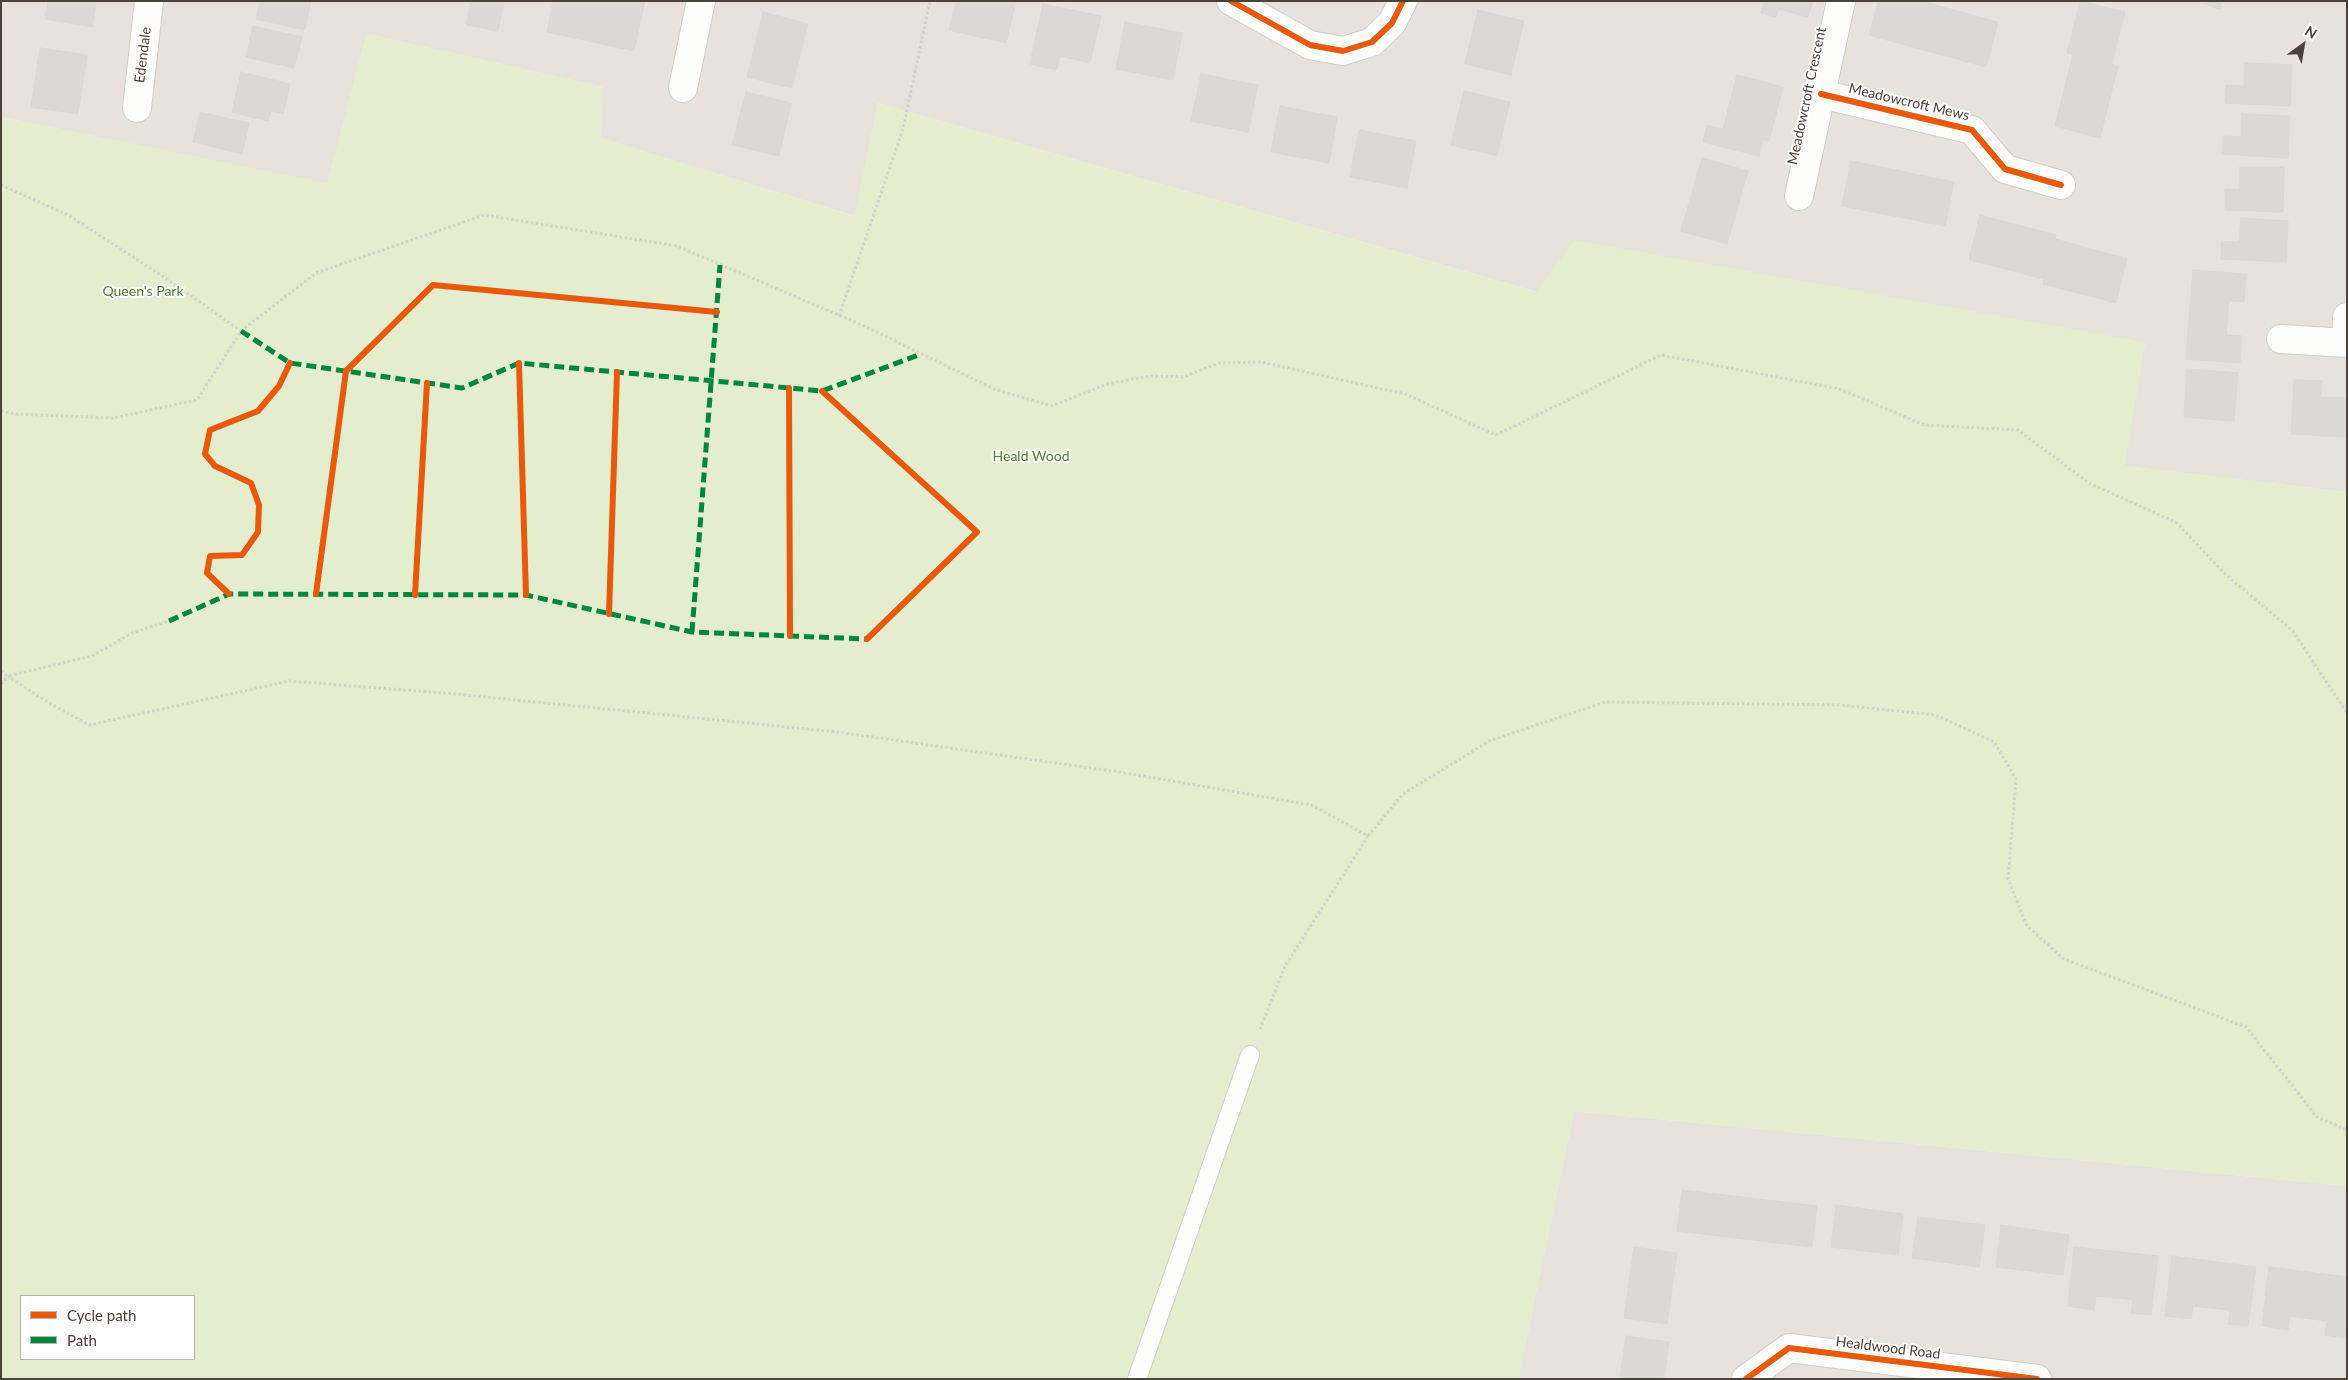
<!DOCTYPE html>
<style>
body{margin:0}
#map{position:relative;width:2348px;height:1380px;overflow:hidden;background:#f3f1ee;font-family:Lato,sans-serif}
canvas{display:block}
.frame{position:absolute;inset:0;border:2px solid #4b4239;pointer-events:none}
.legend{position:absolute;left:20px;top:1295px;width:175px;height:65px;box-sizing:border-box;background:#fff;border:1px solid #b7b3b0;margin:0;padding:6px 9px;list-style:none;font-size:15px;color:#4b4239}
.legend li{display:flex;align-items:center;gap:10px;height:25px}
.legend b{width:25px;border:1px solid #b7b3b0}
.north{position:absolute;left:2278px;top:20px;width:50px;height:50px;-webkit-text-stroke:4px #fff;paint-order:stroke;rotate:32deg;font-size:14px;font-weight:700;line-height:20px;text-align:center;color:#4b4239}
.north::after{content:'';display:block;margin:auto;width:18px;height:22px;background:#4b4239;clip-path:polygon(50% 0,100% 100%,50% 72%,0 100%)}
</style>
<div id="map">
<canvas width="2348" height="1380"></canvas>
<div class="frame"></div>
<ul class="legend">
<li><b style="height:6px;background:#e8590c"></b>Cycle path</li>
<li><b style="height:6px;background:#00873e"></b>Path</li>
</ul>
<div class="north">N</div>
</div>
<script>
const c = document.querySelector('canvas').getContext('2d');
c.lineJoin = 'round';
function paint(path, color) {
  c.fillStyle = color;
  c.fill(path, 'evenodd');
}
function shape(rows) {
  const path = new Path2D();
  for (const r of rows) {
    path.moveTo(r[0], r[1]);
    for (let i = 2; i < r.length; i += 2) path.lineTo(r[i], r[i + 1]);
  }
  return path;
}
function trace(path, color, width, dash) {
  c.strokeStyle = color;
  c.lineWidth = width;
  c.lineCap = dash ? 'butt' : 'round';
  c.setLineDash(dash || []);
  c.stroke(path);
}
function label(font, color, halo, rows, align = 'center') {
  c.font = font + ' Lato,sans-serif';
  c.lineWidth = 4;
  c.setLineDash([]);
  c.textBaseline = 'middle';
  c.strokeStyle = halo;
  c.fillStyle = color;
  for (const [text, x, y, turn = 0] of rows) {
    c.save();
    c.translate(x, y);
    c.rotate((+turn || 0) * Math.PI / 180);
    c.textAlign = isNaN(turn) ? turn : align;
    if (halo) c.strokeText(text, 0, 0);
    c.fillText(text, 0, 0);
    c.restore();
  }
}
paint(shape([
 [1,1,2347,1,2347,492,2124,466,2145,342,1537,292,878,103,855,216,600,138,603,87,367,34,327,184,1,117],
 [1574,1111,2347,1186,2347,1379,1518,1379]
]), '#e7e2db');
paint(shape([
 [367,34,603,87,601,138,854,216,878,103,1536,292,1574,240,2145,342,2125,466,2347,492,2347,1186,1574,1111,1518,1379,1,1379,1,117,327,183],
 [21,1296,194,1296,194,1359,21,1359]
]), '#e4edce');
const building = shape([
 [48,1,96,1,92,27,45,19,48,1],
 [260,1,311,1,305,30,256,19,260,1],
 [471,1,504,1,498,31,466,25,471,1],
 [553,1,645,1,634,51,547,32,553,1],
 [956,1,1016,1,1006,43,949,30,956,1],
 [1764,1,1813,1,1808,17,1778,9,1776,17,1761,13,1764,1],
 [1878,1,1921,1,1998,22,1986,67,1869,35,1878,1],
 [2080,1,2125,12,2112,64,2118,66,2100,138,2055,126,2073,54,2067,53,2080,1],
 [2205,1,2222,1,2220,9,2204,4,2205,1],
 [1043,4,1101,16,1090,63,1060,56,1057,70,1030,64,1043,4],
 [1478,10,1524,21,1511,75,1465,64,1478,10],
 [763,12,808,24,792,88,747,77,763,12],
 [1125,22,1182,33,1173,80,1116,69,1125,22],
 [253,26,302,37,294,68,246,57,253,26],
 [40,48,87,55,78,114,31,107,40,48],
 [2245,63,2292,65,2290,106,2225,103,2226,85,2244,86,2245,63],
 [241,72,290,84,283,114,271,111,268,121,232,112,241,72],
 [1201,74,1258,85,1248,132,1191,121,1201,74],
 [1737,75,1783,87,1769,141,1763,139,1759,156,1703,142,1707,125,1723,129,1737,75],
 [1464,91,1510,102,1497,156,1451,145,1464,91],
 [746,92,791,103,779,156,732,145,746,92],
 [1280,106,1337,117,1329,163,1271,152,1280,106],
 [200,112,249,123,242,154,193,142,200,112],
 [2242,114,2290,116,2288,158,2222,154,2223,136,2241,137,2242,114],
 [1359,130,1416,141,1407,188,1350,177,1359,130],
 [1702,158,1748,171,1727,244,1681,231,1702,158],
 [1851,161,1954,182,1945,226,1842,206,1851,161],
 [2240,167,2284,167,2283,212,2225,210,2225,189,2240,190,2240,167],
 [1980,215,2056,235,2055,239,2127,259,2116,303,2043,284,2044,279,1969,260,1980,215],
 [2241,218,2288,221,2286,262,2221,259,2221,241,2239,242,2241,218],
 [2193,270,2246,274,2244,302,2229,301,2226,335,2242,336,2240,363,2186,359,2193,270],
 [2187,369,2238,373,2234,421,2184,417,2187,369],
 [2294,380,2322,381,2321,397,2347,398,2347,437,2291,434,2294,380],
 [1682,1190,1817,1206,1812,1247,1677,1231,1682,1190],
 [1836,1205,1903,1214,1898,1255,1831,1247,1836,1205],
 [1918,1217,1985,1225,1979,1267,1912,1258,1918,1217],
 [2001,1225,2069,1235,2063,1275,1996,1267,2001,1225],
 [1634,1247,1677,1253,1667,1324,1624,1318,1634,1247],
 [2074,1247,2158,1256,2151,1315,2131,1313,2133,1300,2096,1296,2094,1310,2068,1306,2074,1247],
 [2172,1256,2256,1267,2248,1326,2228,1324,2230,1310,2193,1306,2191,1319,2165,1316,2172,1256],
 [2269,1267,2347,1277,2345,1338,2325,1335,2327,1321,2290,1316,2288,1330,2262,1326,2269,1267],
 [1626,1336,1669,1342,1664,1379,1620,1379,1626,1336]
]);
paint(building, '#dddad6');
trace(building, '#dcd8d3', 1);
const lane = shape([
 [1137,1379,1250,1055]
]);
const street = shape([
 [1231,1,1310,45,1343,51,1372,42,1392,23,1403,1],
 [683,88,701,1],
 [1821,94,1972,130,2005,169,2061,185],
 [137,108,149,1],
 [1799,196,1841,1],
 [2281,339,2347,343],
 [2346,343,2347,317],
 [1746,1379,1789,1348,2037,1379]
]);
trace(lane, '#d1cfcb', 20);
trace(street, '#d1cfcb', 30);
trace(shape([
 [1,185,68,215,164,277,241,331],
 [839,316,903,129,930,1],
 [1,411,15,414,113,418,197,400,241,331,316,273,484,215,677,246,864,326,994,389,1052,406,1107,384,1150,376,1183,377,1219,363,1261,362,1405,394,1496,435,1661,355,1840,389,1924,425,2018,430,2089,483,2177,523,2225,574,2293,631,2347,713],
 [1,671,8,676,92,656,132,633,169,621],
 [1,684,8,676,44,700,89,725,289,681,456,694,837,732,1119,772,1312,805,1368,836,1285,966,1260,1029],
 [1368,836,1403,794,1489,741,1605,702,1839,705,1936,715,1994,742,2016,779,2008,879,2027,926,2064,959,2246,1027,2317,1117,2347,1130]
]), '#d3d1cc', 3, [2.5, 2.5]);
trace(lane, '#fdfdfc', 18);
trace(street, '#fdfdfc', 28);
trace(shape([
 [241,331,290,363,462,388,519,363,822,391,921,354],
 [169,621,229,594,526,595,692,632,867,639],
 [692,632,720,265]
]), '#00873e', 5, [10, 5]);
trace(shape([
 [1231,1,1310,45,1343,51,1372,42,1392,23,1403,1],
 [1821,94,1972,130,2005,169,2061,185],
 [519,363,526,595],
 [789,388,790,636],
 [822,391,977,532,867,639],
 [229,594,207,573,210,556,242,555,258,532,259,505,251,483,215,466,205,454,210,430,258,411,279,386,290,363],
 [316,594,346,371,433,285,717,312],
 [415,595,427,383],
 [609,614,617,372],
 [1746,1379,1789,1348,2037,1379]
]), '#e8590c', 6);
label('14px', '#4b4239', '#fff', [
 ["Edendale",143,55,-83],
 ["Meadowcroft Crescent",1807,96,-78],
 ["Meadowcroft Mews",1909,102,13],
 ["Healdwood Road",1888,1348,7]
]);
label('14px', '#517f2a', '#fff', [
 ["Queen's Park",143,291],
 ["Heald Wood",1031,456]
]);
</script>
